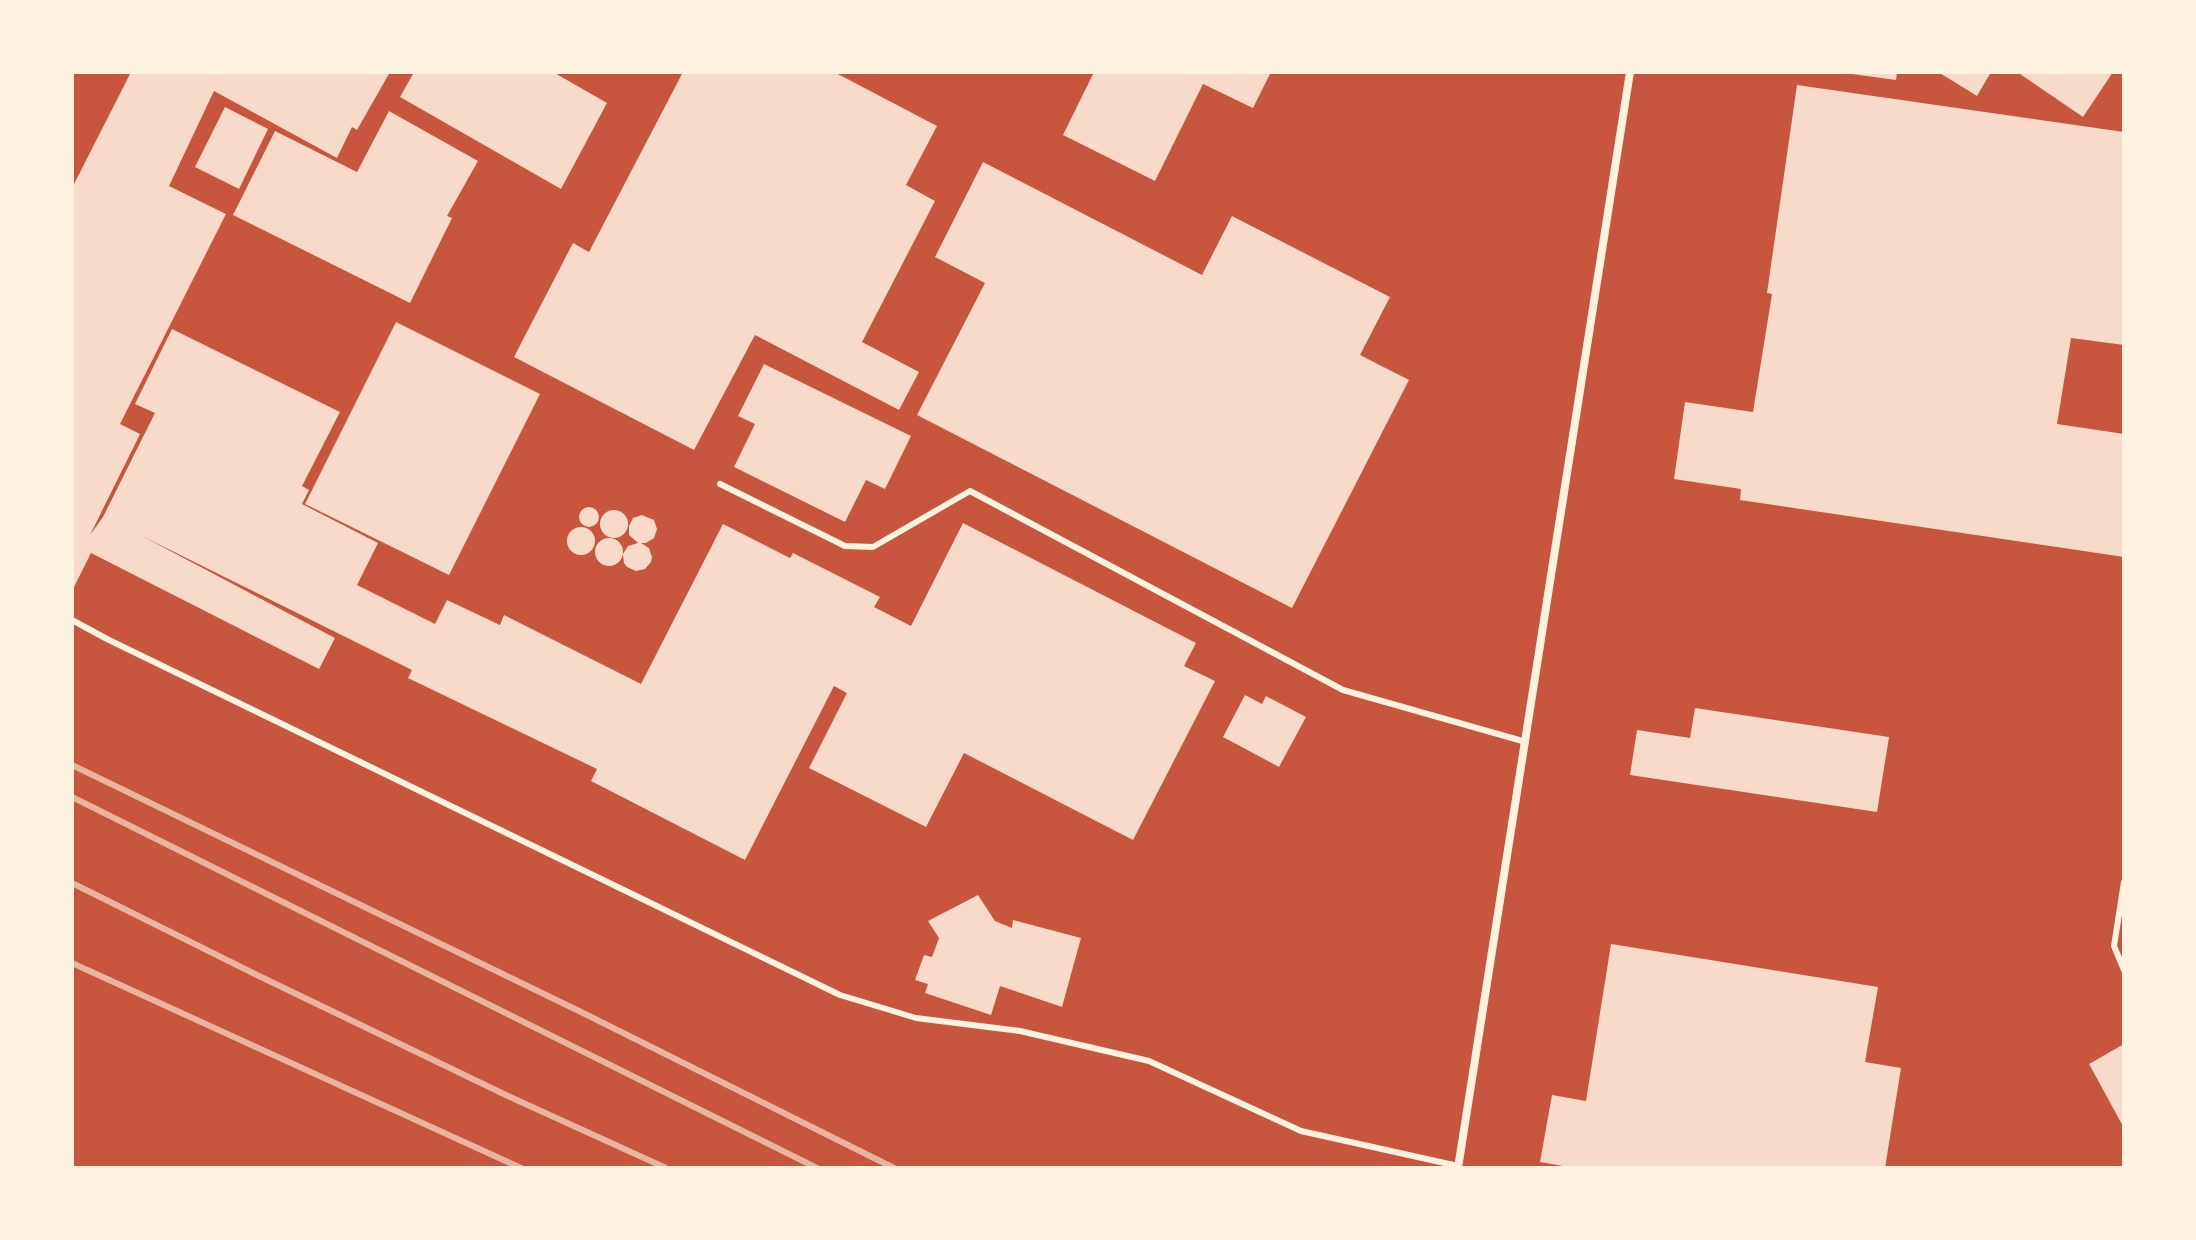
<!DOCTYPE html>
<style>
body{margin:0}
#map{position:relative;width:2196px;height:1240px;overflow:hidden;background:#c8553d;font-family:"IBM Plex Serif",serif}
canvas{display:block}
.frame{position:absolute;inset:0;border:74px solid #fff3e0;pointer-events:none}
</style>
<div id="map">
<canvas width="2196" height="1240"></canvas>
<div class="frame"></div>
</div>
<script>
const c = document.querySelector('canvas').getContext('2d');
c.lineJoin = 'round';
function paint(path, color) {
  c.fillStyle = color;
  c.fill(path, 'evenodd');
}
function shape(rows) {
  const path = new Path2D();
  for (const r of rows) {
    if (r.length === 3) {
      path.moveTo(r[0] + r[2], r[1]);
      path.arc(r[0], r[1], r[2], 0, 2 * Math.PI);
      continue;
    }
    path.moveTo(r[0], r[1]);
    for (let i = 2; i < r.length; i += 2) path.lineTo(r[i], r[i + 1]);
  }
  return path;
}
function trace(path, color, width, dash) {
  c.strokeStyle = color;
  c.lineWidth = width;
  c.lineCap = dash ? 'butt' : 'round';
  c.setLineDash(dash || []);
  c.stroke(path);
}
paint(shape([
 [131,72,390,72,357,130,352,127,337,158,214,91,169,186,226,214,120,424,140,434,90,535,103,517,155,413,135,404,172,329,340,412,302,486,309,490,302,504,378,543,357,585,435,624,447,600,500,625,504,615,641,684,723,524,790,558,793,553,880,597,874,607,911,626,963,523,1196,643,1184,666,1215,681,1133,840,964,753,926,827,809,768,847,693,834,686,745,860,591,781,597,769,408,678,412,670,142,536,335,638,319,669,91,553,72,591,72,188],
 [414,72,553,72,607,103,561,189,400,97],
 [683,72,834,72,937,126,906,185,935,201,862,342,919,372,899,410,755,335,694,450,514,357,573,243,589,252],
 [1094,72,1271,72,1253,108,1203,84,1155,181,1063,135],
 [1852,72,1897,72,1896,80,1852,74],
 [1938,72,1991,72,1977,96],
 [2017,72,2113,72,2083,117],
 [1797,85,2124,132,2124,345,2071,338,2057,424,2124,434,2124,557,1740,500,1741,489,1674,479,1685,402,1753,412,1772,294,1767,293],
 [225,107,268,129,239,189,195,167],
 [389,111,478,161,447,216,452,218,410,303,233,215,275,131,357,172],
 [983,162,1202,275,1232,216,1390,297,1360,355,1409,380,1292,608,917,415,985,283,935,257],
 [396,322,540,394,449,575,305,504],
 [764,364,911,436,885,489,866,480,845,522,734,467,755,424,738,416],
 [589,517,10],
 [614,524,14],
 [642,515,654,520,657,529,654,538,646,543,641,543,649,548,652,557,651,562,645,569,636,571,627,567,624,563,623,554,628,546,638,543,629,535,629,526,633,518],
 [581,541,14],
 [609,552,14],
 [1245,695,1262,704,1266,696,1306,717,1279,767,1223,737],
 [1695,708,1889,737,1877,812,1630,775,1637,730,1690,738],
 [978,895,995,921,1012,928,1013,920,1081,938,1062,1007,1000,986,991,1015,925,993,928,984,915,980,924,955,932,957,939,938,928,921],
 [1611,944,1878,987,1865,1062,1901,1068,1885,1168,1574,1168,1540,1162,1552,1095,1586,1101],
 [2124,1044,2124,1128,2089,1064]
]), '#f7dbc8');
trace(shape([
 [720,484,845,546,873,547,970,491,1343,690,1526,742],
 [72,620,107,639,840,995,916,1018,1020,1031,1149,1061,1301,1131,1458,1166],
 [2124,882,2114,946,2124,970]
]), '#fff3e0', 6);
trace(shape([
 [1458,1168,1630,72]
]), '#fff3e0', 8);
trace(shape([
 [72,765,579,1011,894,1168],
 [72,797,817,1168],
 [72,883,259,976,508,1096,666,1168],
 [72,963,521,1168]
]), '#e9b49f', 6);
</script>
